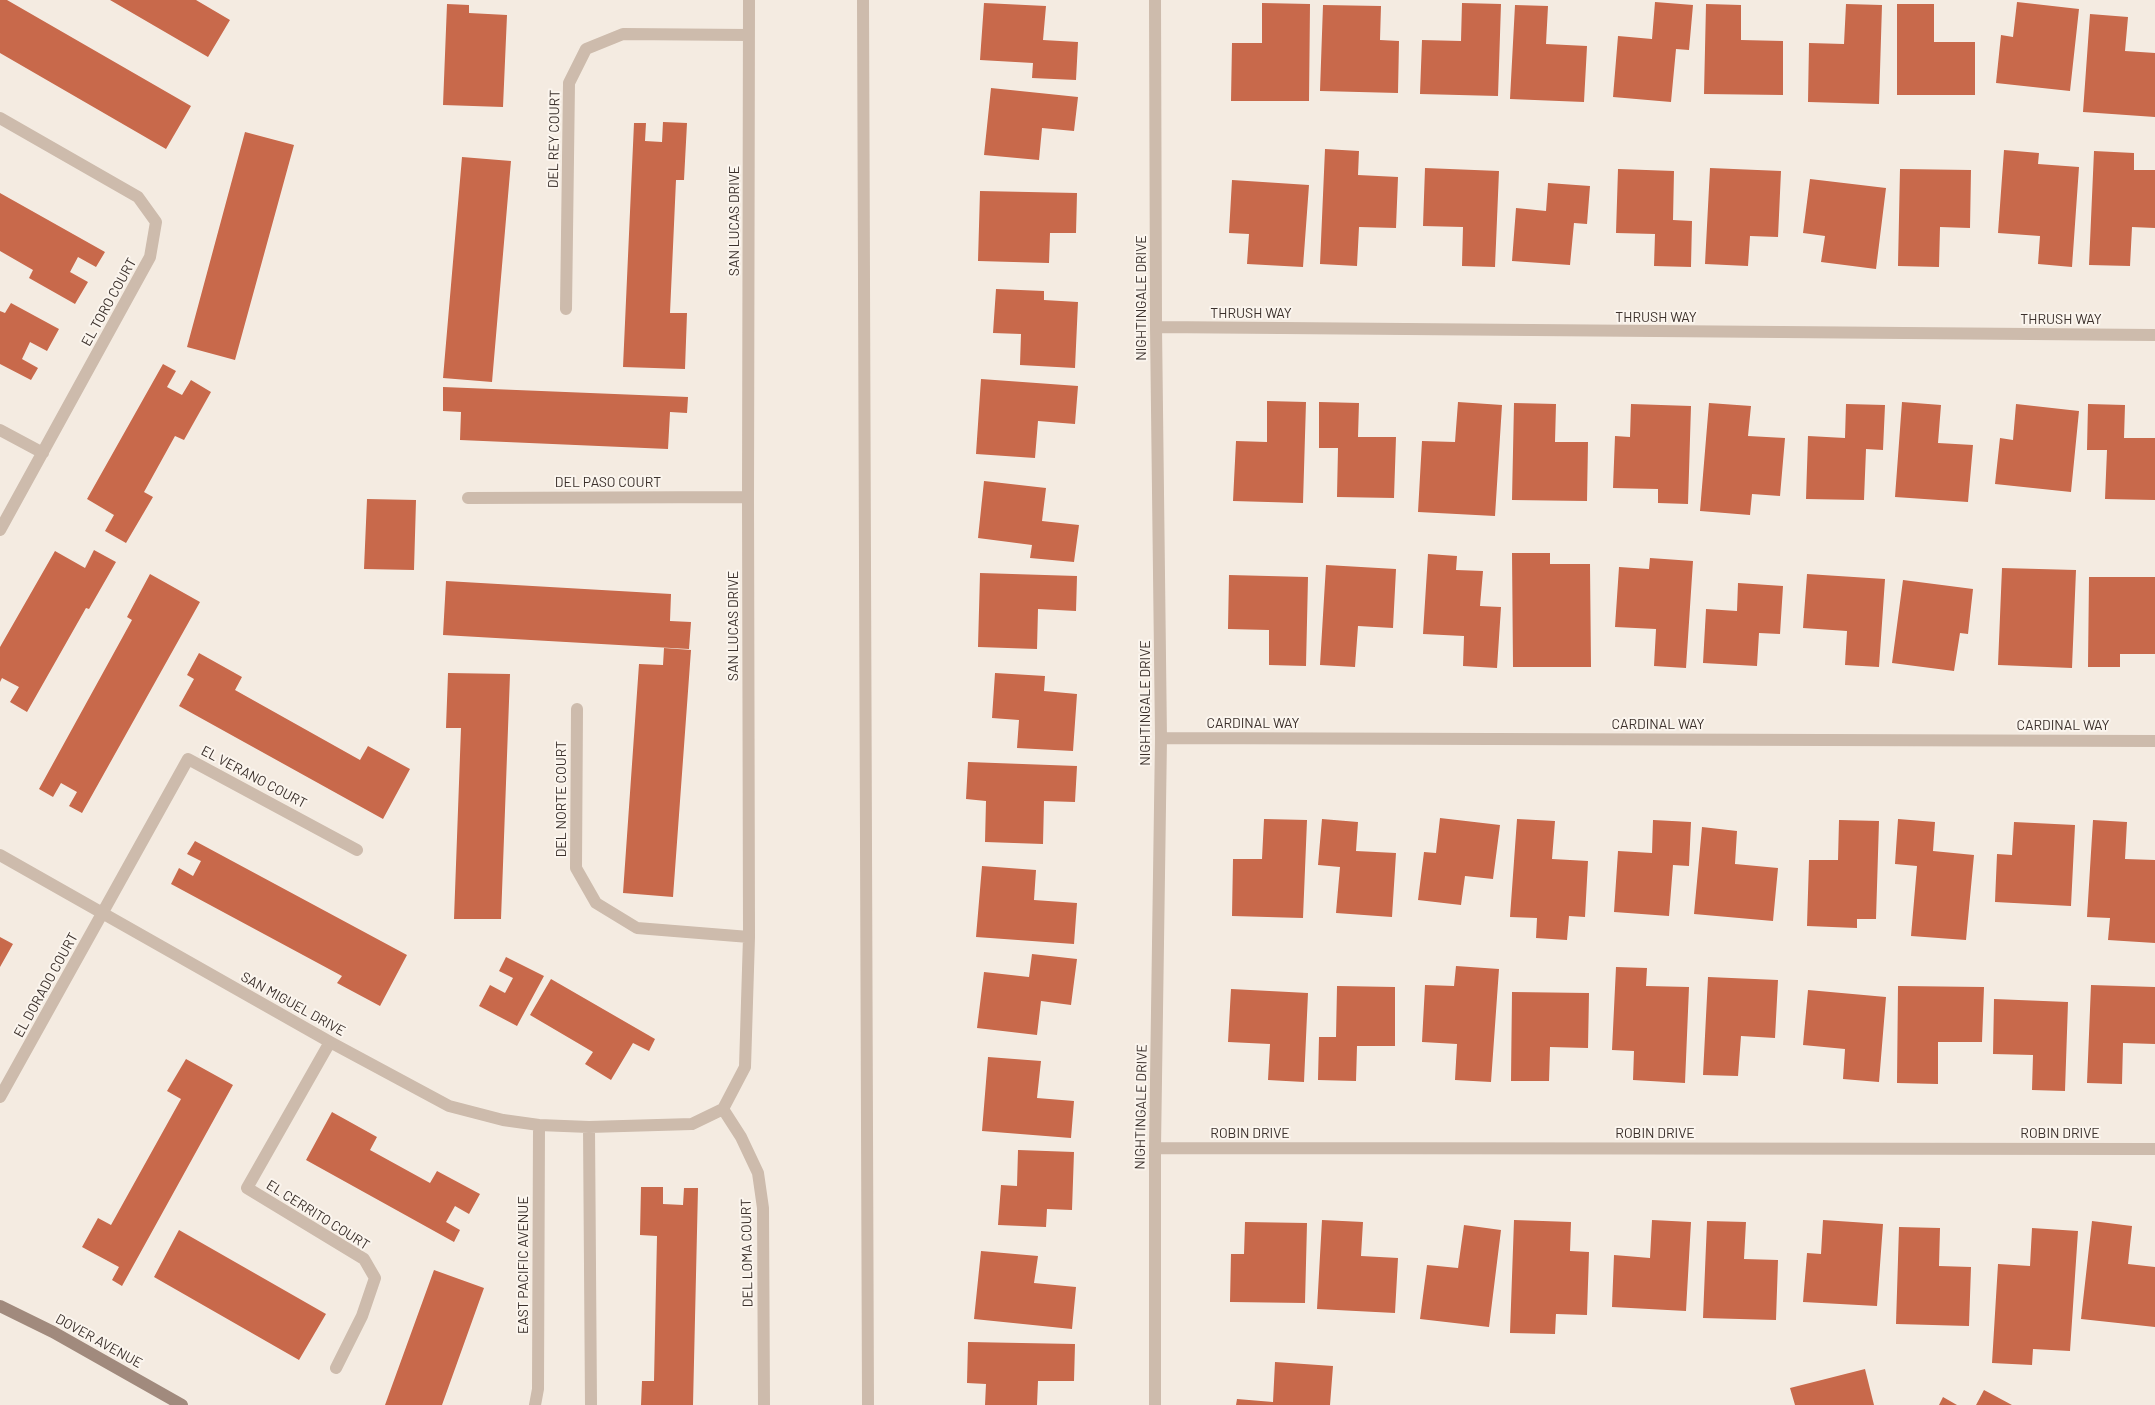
<!DOCTYPE html>
<style>
body{margin:0}
canvas{display:block;background:#f4ebe1}
</style>
<canvas width="2155" height="1405"></canvas>
<script>
const c = document.querySelector('canvas').getContext('2d');
c.lineJoin = 'round';
function paint(path, color) {
  c.fillStyle = color;
  c.fill(path, 'evenodd');
}
function shape(rows) {
  const path = new Path2D();
  for (const r of rows) {
    path.moveTo(r[0], r[1]);
    for (let i = 2; i < r.length; i += 2) path.lineTo(r[i], r[i + 1]);
  }
  return path;
}
function trace(path, color, width, dash) {
  c.strokeStyle = color;
  c.lineWidth = width;
  c.lineCap = dash ? 'butt' : 'round';
  c.setLineDash(dash || []);
  c.stroke(path);
}
function label(font, color, halo, rows, align = 'center') {
  c.font = font + ' Barlow,sans-serif';
  c.lineWidth = 4;
  c.setLineDash([]);
  c.textBaseline = 'middle';
  c.strokeStyle = halo;
  c.fillStyle = color;
  for (const [text, x, y, turn = 0] of rows) {
    c.save();
    c.translate(x, y);
    c.rotate((+turn || 0) * Math.PI / 180);
    c.textAlign = isNaN(turn) ? turn : align;
    if (halo) c.strokeText(text, 0, 0);
    c.fillText(text, 0, 0);
    c.restore();
  }
}
paint(shape([
 [0,0,7,0,191,106,166,149,0,53],
 [110,0,196,0,230,20,208,57],
 [1655,2,1693,5,1689,50,1676,49,1671,102,1613,97,1618,36,1652,39],
 [2017,2,2079,9,2070,91,1996,83,2001,35,2013,37],
 [984,3,1046,6,1043,40,1078,42,1076,80,1032,78,1033,63,980,60],
 [1262,3,1310,4,1309,101,1231,101,1232,43,1262,43],
 [1462,3,1501,4,1498,96,1420,94,1422,40,1461,41],
 [447,4,469,5,469,13,507,15,503,107,443,105],
 [1706,4,1741,5,1741,40,1783,41,1783,95,1704,94],
 [1846,4,1882,5,1879,104,1808,102,1809,43,1844,44],
 [1897,4,1934,4,1934,42,1975,42,1975,95,1897,95],
 [1323,5,1381,6,1380,40,1399,41,1398,93,1320,91],
 [1515,5,1548,6,1546,44,1587,46,1584,102,1510,99],
 [2090,14,2128,17,2125,51,2155,53,2155,117,2083,112],
 [991,88,1078,97,1074,131,1042,128,1039,160,984,155],
 [663,122,687,123,684,180,676,180,670,313,687,313,685,369,623,367,634,123,646,123,645,141,662,142],
 [245,132,294,145,235,360,187,347],
 [1325,149,1359,151,1358,175,1398,177,1396,228,1359,227,1357,266,1320,264],
 [2004,150,2039,153,2038,164,2079,167,2072,267,2038,264,2040,236,1998,233],
 [2094,151,2134,153,2134,170,2155,170,2155,228,2132,227,2130,266,2089,265],
 [462,157,511,161,492,382,443,378],
 [1425,168,1499,171,1495,267,1462,266,1463,227,1423,226],
 [1710,168,1781,171,1778,237,1750,236,1748,266,1705,264],
 [1618,169,1674,171,1673,220,1692,221,1691,267,1654,266,1655,234,1616,233],
 [1900,169,1971,170,1970,228,1940,227,1939,267,1898,266],
 [1810,179,1886,188,1876,269,1821,262,1825,236,1803,233],
 [1232,180,1309,185,1303,267,1247,264,1249,234,1229,233],
 [1548,183,1590,186,1587,224,1574,223,1570,265,1512,261,1516,208,1546,211],
 [980,191,1077,193,1076,233,1050,233,1049,263,978,261],
 [0,193,105,252,96,267,78,257,70,272,88,282,75,304,29,278,33,270,0,251],
 [996,289,1044,291,1044,300,1078,302,1075,368,1020,365,1021,334,993,333],
 [11,303,59,329,47,351,30,342,22,359,38,368,31,380,0,364,0,311,5,313],
 [163,364,176,371,167,387,182,395,191,380,211,392,184,440,175,436,144,492,153,497,126,543,105,531,114,515,87,499],
 [981,379,1078,386,1075,424,1038,421,1035,458,976,454],
 [443,387,688,397,687,413,670,412,668,449,460,440,461,412,443,411],
 [1267,401,1306,402,1303,503,1233,501,1236,441,1267,442],
 [1319,402,1359,403,1358,437,1396,437,1394,498,1337,497,1338,448,1319,448],
 [1458,402,1502,405,1495,516,1418,512,1422,441,1455,442],
 [1902,402,1941,405,1938,443,1973,445,1968,502,1895,497],
 [1514,403,1556,404,1555,442,1588,442,1587,501,1512,500],
 [1709,403,1751,406,1748,436,1785,438,1780,496,1752,494,1750,515,1700,511],
 [1631,404,1691,406,1688,504,1658,503,1658,489,1613,488,1615,436,1630,437],
 [1846,404,1885,405,1883,450,1866,449,1864,500,1806,499,1808,436,1845,438],
 [2016,404,2079,411,2071,492,1995,484,2000,438,2013,440],
 [2088,404,2125,405,2124,438,2155,438,2155,500,2105,499,2107,450,2087,450],
 [984,481,1046,488,1042,521,1079,525,1074,562,1030,558,1032,545,978,538],
 [367,499,416,500,414,570,364,569],
 [94,550,116,562,89,609,86,608,27,712,10,702,19,687,2,678,0,682,0,647,55,551,85,568],
 [1512,553,1550,553,1550,564,1590,564,1591,667,1513,667],
 [1428,554,1457,556,1456,570,1483,571,1480,606,1501,607,1497,668,1463,666,1464,636,1423,634],
 [1650,558,1693,561,1686,668,1654,666,1656,629,1615,627,1619,567,1649,569],
 [1326,565,1396,569,1393,628,1358,626,1355,667,1320,665],
 [2002,568,2076,570,2072,668,1998,665],
 [980,573,1077,576,1076,611,1038,609,1037,649,978,647],
 [150,574,200,602,82,813,69,806,77,792,61,783,53,797,39,789,132,620,127,617],
 [1807,574,1885,579,1879,667,1845,665,1847,631,1803,628],
 [1229,575,1308,577,1306,666,1269,665,1269,630,1228,629],
 [2089,577,2155,577,2155,654,2120,654,2120,667,2088,667],
 [1903,580,1973,589,1968,634,1960,633,1954,671,1892,663],
 [446,581,671,594,670,621,691,622,689,649,443,635],
 [1738,583,1783,586,1780,634,1759,633,1757,666,1703,663,1706,609,1737,611],
 [664,648,691,650,673,897,623,893,639,664,663,665],
 [199,653,242,677,235,690,360,760,368,746,410,769,383,819,179,706,194,679,187,675],
 [448,673,510,674,501,919,454,919,461,728,446,728],
 [995,673,1045,676,1044,691,1077,694,1073,751,1017,748,1019,720,992,718],
 [968,762,1077,766,1075,802,1044,801,1043,844,985,842,986,801,966,799],
 [1440,818,1500,825,1493,879,1465,876,1461,905,1418,900,1424,852,1436,853],
 [1264,819,1307,820,1303,918,1232,916,1233,859,1262,859],
 [1322,819,1358,822,1356,851,1396,853,1392,917,1336,913,1340,867,1318,865],
 [1517,819,1555,821,1552,859,1588,861,1585,917,1569,916,1567,940,1536,938,1537,918,1510,917],
 [1898,819,1935,822,1933,851,1974,855,1966,940,1911,936,1917,866,1895,864],
 [1653,820,1691,822,1689,866,1673,865,1669,916,1614,912,1618,851,1652,853],
 [1839,820,1879,821,1876,919,1857,919,1857,928,1807,926,1809,860,1838,860],
 [2093,820,2127,822,2125,859,2155,860,2155,943,2108,940,2110,918,2087,917],
 [2014,822,2075,825,2071,906,1995,902,1997,854,2012,855],
 [1702,827,1737,831,1735,864,1778,868,1773,921,1694,914],
 [195,841,407,955,380,1006,337,983,342,976,171,884,179,868,193,876,201,861,187,854],
 [982,866,1036,870,1034,900,1077,903,1074,944,976,937],
 [0,937,13,944,0,967],
 [1032,954,1077,959,1071,1005,1041,1001,1037,1035,977,1028,984,972,1029,977],
 [506,957,544,976,517,1026,479,1006,490,985,505,993,513,978,499,971],
 [1456,966,1499,969,1491,1082,1455,1080,1457,1044,1422,1042,1425,985,1454,986],
 [1616,967,1647,968,1646,986,1689,987,1685,1083,1633,1080,1634,1051,1612,1050],
 [1708,977,1778,980,1775,1038,1741,1036,1738,1076,1703,1075],
 [551,979,655,1039,649,1051,633,1043,611,1080,585,1064,593,1052,530,1015],
 [2091,985,2155,987,2155,1044,2123,1043,2122,1084,2087,1083],
 [1337,986,1395,987,1395,1046,1357,1046,1356,1081,1318,1080,1319,1037,1336,1037],
 [1898,986,1984,987,1982,1042,1938,1042,1938,1084,1897,1083],
 [1231,989,1308,993,1304,1082,1268,1080,1270,1044,1228,1042],
 [1808,990,1886,997,1879,1082,1843,1079,1845,1049,1803,1045],
 [1512,992,1589,993,1588,1048,1550,1047,1549,1081,1511,1081],
 [1994,999,2068,1002,2065,1091,2032,1090,2033,1055,1993,1054],
 [988,1057,1041,1061,1037,1098,1074,1101,1071,1138,982,1131],
 [186,1059,233,1085,122,1286,112,1280,119,1267,82,1247,98,1218,111,1225,181,1099,167,1091],
 [332,1112,377,1137,370,1150,430,1183,437,1171,480,1194,469,1214,455,1206,446,1222,460,1230,454,1242,306,1160],
 [1018,1150,1074,1152,1072,1210,1047,1209,1046,1227,998,1225,1001,1185,1017,1186],
 [641,1187,663,1187,663,1204,683,1205,684,1188,698,1188,693,1405,641,1405,642,1381,654,1381,657,1236,640,1235],
 [1322,1220,1363,1222,1361,1256,1398,1258,1395,1313,1317,1309],
 [1514,1220,1571,1222,1570,1251,1589,1252,1587,1315,1556,1314,1555,1334,1510,1333],
 [1652,1220,1691,1222,1686,1311,1612,1307,1614,1255,1650,1258],
 [1823,1220,1883,1224,1877,1306,1803,1302,1807,1253,1821,1254],
 [1707,1221,1746,1222,1744,1259,1778,1260,1776,1320,1703,1318],
 [2092,1221,2132,1226,2128,1264,2155,1267,2155,1327,2081,1319],
 [1245,1222,1307,1223,1305,1303,1230,1302,1231,1254,1244,1254],
 [1464,1225,1501,1230,1489,1327,1420,1319,1427,1265,1458,1268],
 [1899,1227,1940,1228,1939,1266,1971,1267,1969,1326,1896,1324],
 [2032,1228,2078,1231,2070,1351,2033,1349,2032,1365,1992,1363,1998,1264,2030,1266],
 [179,1230,326,1314,299,1360,154,1277],
 [981,1251,1038,1256,1034,1283,1076,1287,1072,1329,974,1319],
 [434,1270,484,1288,442,1405,385,1405],
 [968,1342,1075,1344,1074,1381,1038,1381,1037,1405,985,1405,986,1384,967,1383],
 [1275,1362,1333,1366,1330,1405,1236,1405,1237,1399,1273,1402],
 [1865,1369,1874,1405,1795,1405,1790,1388],
 [1984,1390,2012,1405,1976,1405],
 [1943,1397,1957,1405,1939,1405]
]), '#c8694b');
trace(shape([
 [863,0,868,1405]
]), '#cdbbac', 12);
trace(shape([
 [1155,0,1156,327,1161,738,1155,1148,1155,1405],
 [0,118,138,197,156,222,150,257,0,530],
 [566,309,569,83,586,49,623,34,749,35],
 [1156,327,2155,335],
 [0,430,43,453],
 [468,498,748,497],
 [577,709,576,868,596,903,637,928,749,937],
 [1161,738,2155,741],
 [0,855,330,1042,449,1106,503,1120,539,1125,589,1127,692,1124,723,1109,745,1067,749,937,748,497,749,0],
 [330,1042,247,1188,364,1259,375,1278,362,1316,336,1368],
 [0,1097,188,759,357,850],
 [723,1109,741,1137,758,1173,763,1208,764,1405],
 [589,1127,591,1405],
 [1155,1148,2155,1149],
 [535,1405,538,1389,539,1125]
]), '#cdbbac', 12);
trace(shape([
 [0,1306,53,1332,182,1405]
]), '#a18a7d', 12);
label('14px', '#3b302b', '#fbf5ee', [
 ["DEL REY COURT",554,139,-89],
 ["SAN LUCAS DRIVE",734,221,-90],
 ["NIGHTINGALE DRIVE",1141,298,-90],
 ["EL TORO COURT",109,302,-61],
 ["THRUSH WAY",1251,313],
 ["THRUSH WAY",1656,317],
 ["THRUSH WAY",2061,319],
 ["DEL PASO COURT",608,482],
 ["SAN LUCAS DRIVE",733,626,-90],
 ["NIGHTINGALE DRIVE",1145,703,-90],
 ["CARDINAL WAY",1253,723],
 ["CARDINAL WAY",1658,724],
 ["CARDINAL WAY",2063,725],
 ["EL VERANO COURT",254,777,28],
 ["DEL NORTE COURT",561,799,-90],
 ["EL DORADO COURT",46,985,-61],
 ["SAN MIGUEL DRIVE",293,1004,29],
 ["NIGHTINGALE DRIVE",1141,1107,-89],
 ["ROBIN DRIVE",1250,1133],
 ["ROBIN DRIVE",1655,1133],
 ["ROBIN DRIVE",2060,1133],
 ["EL CERRITO COURT",318,1215,32],
 ["DEL LOMA COURT",747,1253,-91],
 ["EAST PACIFIC AVENUE",523,1265,-90],
 ["DOVER AVENUE",99,1341,29]
]);
</script>
